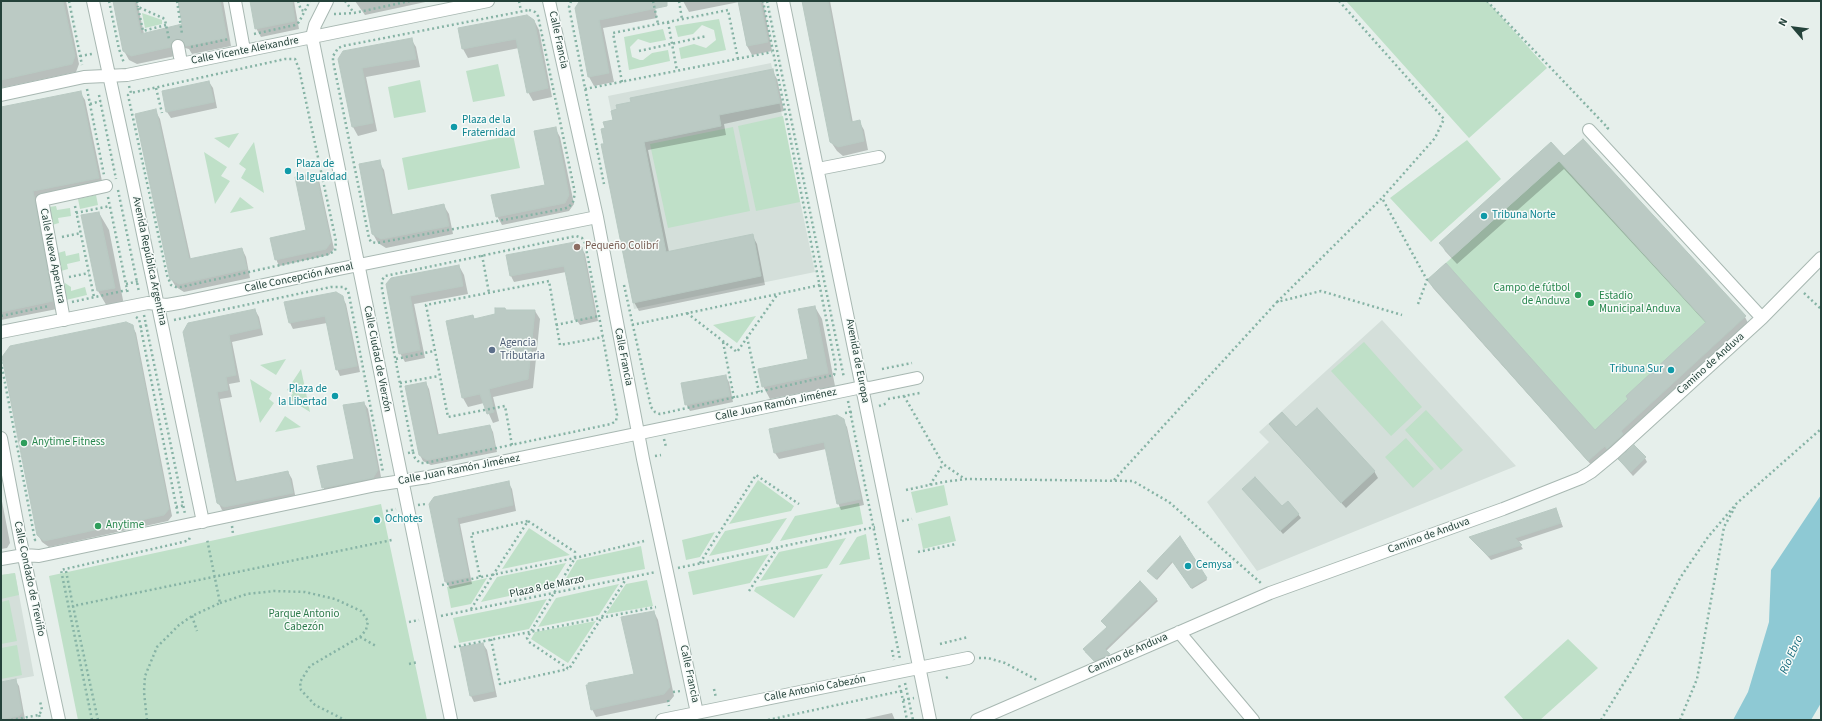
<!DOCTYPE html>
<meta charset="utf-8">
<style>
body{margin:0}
#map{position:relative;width:1822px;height:721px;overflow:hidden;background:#e6efeb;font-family:"Source Sans 3",sans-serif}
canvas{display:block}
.frame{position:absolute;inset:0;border:2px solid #24423a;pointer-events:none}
.north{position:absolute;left:1774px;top:8px;width:40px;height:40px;-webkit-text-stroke:3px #f7fbf9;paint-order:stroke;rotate:298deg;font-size:11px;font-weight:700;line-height:16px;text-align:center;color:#24423a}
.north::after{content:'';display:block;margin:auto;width:14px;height:18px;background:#24423a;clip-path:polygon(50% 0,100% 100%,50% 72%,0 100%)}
</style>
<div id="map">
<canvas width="1822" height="721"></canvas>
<div class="frame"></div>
<div class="north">N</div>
</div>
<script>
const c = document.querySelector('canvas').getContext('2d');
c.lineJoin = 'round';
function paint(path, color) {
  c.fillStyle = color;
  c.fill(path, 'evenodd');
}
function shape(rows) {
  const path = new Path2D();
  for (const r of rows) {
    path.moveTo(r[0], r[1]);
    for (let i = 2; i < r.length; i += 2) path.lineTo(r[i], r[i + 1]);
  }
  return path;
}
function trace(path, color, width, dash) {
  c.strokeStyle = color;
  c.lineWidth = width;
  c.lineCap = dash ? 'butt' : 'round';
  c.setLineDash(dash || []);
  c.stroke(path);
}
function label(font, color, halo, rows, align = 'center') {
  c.font = font + ' "Source Sans 3",sans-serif';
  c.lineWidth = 3;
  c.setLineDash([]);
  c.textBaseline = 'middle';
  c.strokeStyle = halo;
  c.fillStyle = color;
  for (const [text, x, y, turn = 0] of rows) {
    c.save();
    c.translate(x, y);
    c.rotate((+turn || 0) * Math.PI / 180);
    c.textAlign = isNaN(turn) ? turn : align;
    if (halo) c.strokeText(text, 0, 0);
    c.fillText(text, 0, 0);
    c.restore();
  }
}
paint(shape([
 [771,63,815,272,634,309,601,144,604,143,601,129,605,128,603,122,613,120,608,96],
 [1382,320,1516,466,1257,571,1207,502,1269,442,1259,432],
 [15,573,34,676,1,682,1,575]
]), '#d4dfda');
paint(shape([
 [1346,1,1487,1,1547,68,1469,138],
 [142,13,162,20,162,24,145,28],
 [719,19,726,50,681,59,679,48,694,44,706,48,716,40,714,30,702,25,693,34,678,37,675,26],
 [663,29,666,40,650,43,638,39,630,47,632,57,640,60,643,60,652,53,668,50,670,61,629,70,624,37],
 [498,64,505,96,473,102,466,71],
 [420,80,426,112,394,118,388,87],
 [783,116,800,202,756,211,738,126],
 [733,127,750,211,668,228,650,144],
 [239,133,229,148,214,138],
 [513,135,520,168,408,190,402,158],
 [1583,139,1746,316,1588,461,1427,280],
 [1467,140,1501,179,1431,242,1390,198],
 [254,142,264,193,241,178,246,169,239,164],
 [204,152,227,167,221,176,230,181,215,204],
 [96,195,98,205,80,209,78,199],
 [240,197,254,208,230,213],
 [56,206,57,210,70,208,71,216,58,218,59,223,52,225,49,207],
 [65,251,66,256,79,253,80,261,67,264,68,269,61,271,58,253],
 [65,283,71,287,71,291,85,287,87,295,66,300,64,287],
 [756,316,737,343,713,325],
 [1364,342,1422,407,1391,436,1331,371],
 [286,359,276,375,260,365],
 [301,369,310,412,289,399,293,393,287,390],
 [250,379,272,393,269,399,274,403,260,423],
 [1426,410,1463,450,1441,470,1405,430],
 [285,416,301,427,275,432],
 [1406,438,1434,469,1413,488,1385,457],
 [758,480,794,506,791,511,729,524],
 [944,485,948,505,916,513,911,492],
 [859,503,863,524,780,541,795,516],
 [381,504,427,720,78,720,49,576],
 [950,516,956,541,923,549,918,524],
 [787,518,770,543,709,556,725,531],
 [529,528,570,555,502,569],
 [715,532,700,557,686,560,682,540],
 [866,534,870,559,839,565,857,537],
 [846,538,827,568,760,581,779,552],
 [641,546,645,569,562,585,577,560],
 [769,554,750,583,693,595,688,572],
 [566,563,551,587,481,602,497,577],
 [15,573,19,595,1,599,1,575],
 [823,574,794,618,754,591,756,587],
 [487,578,471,604,451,608,447,587],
 [647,580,653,606,606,614,626,584],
 [619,584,599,615,538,627,556,598],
 [547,599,529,629,459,643,453,618],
 [9,600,17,641,1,644,1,602],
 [596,621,568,663,531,639,535,632],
 [1568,639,1598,668,1540,720,1524,720,1504,697],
 [17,645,22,675,1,679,1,648]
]), '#bfe0c8');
paint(shape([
 [1821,495,1821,703,1811,720,1733,720,1748,692,1769,622,1771,570]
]), '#8ec9d4');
paint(shape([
 [1,1,66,1,79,64,76,72,1,88],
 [114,1,137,1,144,34,183,25,179,1,223,1,231,46,192,54,189,49,181,47,175,56,137,64,129,60,124,51],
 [251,1,294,1,299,29,261,37,256,28],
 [355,1,430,1,365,15],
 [587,1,654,1,657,18,603,28,614,82,594,86,589,77,576,9,580,2],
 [683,1,763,1,772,51,752,55,747,46,739,2,689,12],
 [803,1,830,1,853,123,859,121,864,130,868,150,843,156,837,151,831,142],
 [534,20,539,30,552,97,533,101,528,92,519,48,468,58,463,49,459,29],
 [411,39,416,47,420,67,366,77,377,131,358,136,353,127,339,59],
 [772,70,777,79,784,111,724,124,726,135,648,150,669,252,752,235,757,244,765,285,639,311,634,302,602,145],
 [209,82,213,88,217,108,171,118,167,112,163,92],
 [80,92,85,100,103,186,37,199,57,309,1,320,1,108],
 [155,110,160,119,191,260,242,249,246,257,250,278,184,292,176,287,171,279],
 [555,128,560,137,574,204,569,211,502,225,497,216,546,186],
 [1551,143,1564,158,1745,317,1749,325,1594,468,1433,288,1428,280,1595,431,1706,323,1564,169,1457,264,1445,251,1441,243],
 [379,162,384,170,393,216,444,206,449,214,453,234,386,248,378,243,373,234],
 [316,174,319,180,334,249,329,255,279,266,276,259,307,231],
 [99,213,109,230,124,305,108,308,98,291,82,216],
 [581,247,585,254,598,321,580,325,576,319,566,272,514,282,511,276,507,256],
 [459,266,464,275,468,294,414,304,425,358,405,362,400,353,387,285],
 [342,297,346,304,360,372,340,376,337,369,327,323,293,329,290,323],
 [815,307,822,319,835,386,770,399,763,386,809,360],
 [255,310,259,317,263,335,232,342,240,382,229,384,232,397,220,399,234,469,237,483,288,472,292,479,296,500,229,514,222,510,218,502,184,332],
 [506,311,535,311,540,319,533,388,493,397,499,421,493,423,484,403,468,407,463,398,448,322,473,316,475,320],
 [132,326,136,333,172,516,168,521,49,547,42,542,38,535],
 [725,376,729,382,733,402,690,411,686,404],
 [426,383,429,389,439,436,490,426,493,432,497,452,431,465,423,461,420,455],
 [364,403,368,409,381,477,377,484,327,494,323,487,355,460],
 [843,420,847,427,864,505,841,510,838,503,826,449,779,459,775,453],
 [1270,424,1374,471,1378,478,1346,508,1274,430],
 [1645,458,1647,462,1633,476,1619,460],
 [508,482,512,489,516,511,460,524,472,584,450,589,446,582,430,505],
 [1243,489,1282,507,1288,502,1301,518,1283,534],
 [1,496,10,543,7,548,1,549],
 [1556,509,1563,527,1518,542,1523,549,1491,560,1471,538],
 [1180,537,1207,580,1192,589,1173,562,1157,580,1148,571],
 [1140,583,1158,601,1106,651,1110,656,1096,662,1085,652,1107,627],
 [654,612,658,620,674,696,669,702,596,717,592,709,635,674],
 [483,644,487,650,497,697,474,702,471,696,461,648],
 [15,680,19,686,25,719,24,720,1,720,1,683],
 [892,713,895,720,860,720]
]), '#0003');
const building = shape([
 [1,1,63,1,75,56,72,64,1,80,1,1],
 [113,1,134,1,141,34,182,24,178,1,220,1,227,38,186,46,183,41,176,39,171,43,171,47,131,56,123,51,113,1],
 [250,1,292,1,295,21,255,29,250,1],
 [667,1,667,6,599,20,609,73,588,77,575,8,579,2,667,1],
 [738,1,760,1,768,42,747,46,738,1],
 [802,1,828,1,851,122,860,120,864,141,838,147,830,142,802,1],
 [527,15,534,20,548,88,527,93,516,39,462,49,458,28,527,15],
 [412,38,416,59,362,68,373,123,352,127,338,59,343,51,412,38],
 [773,69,780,103,719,115,721,126,644,142,666,252,753,234,761,276,633,303,601,144,604,144,601,129,605,128,603,122,613,120,611,111,617,109,616,105,631,102,630,98,773,69],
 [209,81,214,102,166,112,162,91,209,81],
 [81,91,99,178,33,191,53,301,1,312,1,107,81,91],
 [156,109,189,259,242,248,247,269,179,284,170,279,135,114,156,109],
 [556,127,569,195,565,203,496,217,491,195,545,185,534,131,556,127],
 [1583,139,1746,316,1621,431,1623,434,1607,449,1605,446,1588,461,1427,280,1446,263,1595,430,1628,399,1626,396,1706,322,1559,161,1452,257,1439,243,1551,142,1564,156,1583,139],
 [380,160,391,215,444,204,449,226,381,239,372,234,359,164,380,160],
 [316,173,331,242,326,249,275,260,270,238,306,230,295,177,316,173],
 [99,212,115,288,97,291,81,215,99,212],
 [575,242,582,247,595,316,575,320,564,266,510,276,506,255,575,242],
 [459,265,463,286,410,296,420,350,399,354,386,284,391,278,459,265],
 [336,292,343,296,357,366,336,370,325,316,289,323,284,302,336,292],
 [815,306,828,373,762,387,758,369,808,359,798,309,815,306],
 [495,308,505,308,506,310,535,310,528,379,489,389,494,412,487,414,480,394,462,398,446,321,473,315,474,319,495,314,495,308],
 [255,309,260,328,229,335,236,375,226,377,228,390,217,392,230,461,235,482,288,471,293,493,224,507,217,503,183,332,188,323,255,309],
 [126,322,133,325,169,509,164,515,44,541,37,535,2,357,10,346,126,322],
 [726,375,730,396,685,405,681,383,726,375],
 [426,382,437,435,490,425,495,447,427,460,419,455,405,386,426,382],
 [364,402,378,470,373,478,322,488,317,466,354,459,343,405,364,402],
 [1317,408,1375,471,1341,503,1269,424,1282,412,1296,427,1317,408],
 [837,415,844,419,861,499,837,504,824,442,774,453,769,429,837,415],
 [1634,445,1646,457,1631,472,1618,459,1634,445],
 [1255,477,1282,506,1288,501,1299,514,1280,531,1242,489,1255,477],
 [509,481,513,505,457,518,469,577,445,582,429,504,434,497,509,481],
 [1556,508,1561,523,1515,538,1522,545,1488,556,1469,537,1556,508],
 [1180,536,1207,578,1191,588,1172,561,1156,579,1147,571,1180,536],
 [1140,581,1157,599,1105,649,1110,654,1094,661,1083,649,1107,627,1101,621,1140,581],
 [654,611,670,687,664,694,591,710,586,685,588,685,588,683,634,674,621,617,654,611],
 [483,643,494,691,470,696,460,647,483,643],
 [16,679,22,712,19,716,1,719,1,682,16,679]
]);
paint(building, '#bbcac4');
trace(building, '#b8c9c2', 1);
const minor = shape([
 [93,1,132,181,203,522],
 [235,1,244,50],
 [327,1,315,25,312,37,451,720],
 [549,1,597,217,643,459,697,713],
 [783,1,930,720],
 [178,46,180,57],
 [1,95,84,77,127,75,488,1],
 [1589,130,1762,318],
 [818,169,879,157],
 [64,320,42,200,106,186],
 [1,332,148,303,167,305,184,302,329,271,597,217],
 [1,438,21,543,59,720],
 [1,559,24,555,39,556,376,485,428,477,862,387,869,388,917,378],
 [1179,632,1253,720],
 [662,720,968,658],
 [977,720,1270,593,1503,509,1581,478,1591,472,1614,453,1762,318,1821,258]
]);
trace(minor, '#a8b8b2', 14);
trace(shape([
 [69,1,82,65],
 [109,1,119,49,124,63],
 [137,1,138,7],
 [177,1,182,34],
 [298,1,301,10,305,11],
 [345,1,354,13],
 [519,1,521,11],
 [571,1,569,7,604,184],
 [653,1,658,24],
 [679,1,682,19],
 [767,1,844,378],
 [1339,1,1444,119,1435,138,1382,198],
 [1487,1,1608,128,1606,130],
 [529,10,535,12,538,16,575,193,573,202,569,207,563,209,377,243,371,242,369,238,333,61,333,56,335,53,338,48,343,46,529,10],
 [334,14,354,13,410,1],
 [668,22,677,71],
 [166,25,143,31,138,7,163,18,165,20,166,25,169,39],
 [254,34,295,25,299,22,310,1],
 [191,47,229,39],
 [639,51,707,36],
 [80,56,92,54],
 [622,82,613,33,728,10,738,59],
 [129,86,131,93,128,95,167,275,171,285,176,287,181,287,326,255,335,251,336,241,299,69,295,59,285,59,131,93],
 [156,88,162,113],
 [87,89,104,175],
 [585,89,772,52],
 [99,95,116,179],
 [90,104,101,101],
 [118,190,139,292],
 [108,197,128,294],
 [75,206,94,297],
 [76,213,110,206],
 [62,237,81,233],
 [482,255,489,293],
 [69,277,89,273],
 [126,284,139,281],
 [624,285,651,407,655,412,660,414,834,375,836,368,763,1],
 [1804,293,1821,309],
 [72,302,127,290],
 [1277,302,1382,198,1427,280,1418,304],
 [687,313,737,352,777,295],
 [144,315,185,514],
 [1,316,49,306],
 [136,317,139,319,178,515],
 [174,320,331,287,344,287,348,291,349,295,383,472],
 [556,325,599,316],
 [632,325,820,285],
 [140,327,147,325],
 [747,337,759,392],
 [723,342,734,398],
 [396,359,434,351],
 [1,362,35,540,33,540],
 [882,369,912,363],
 [400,383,439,376],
 [904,396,943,464,965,479],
 [888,399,920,393],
 [848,401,900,659],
 [879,406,888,403],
 [845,413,852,412],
 [664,439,666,447],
 [512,445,505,406,448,417,426,305,549,281,560,345,603,337],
 [408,453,413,452,415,458,420,463,425,463,611,424,616,421,617,415,599,316,585,243,582,238,576,236,385,276,382,280,382,289,413,452],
 [655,456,661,455],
 [1114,480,1277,302,1321,291,1402,315],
 [930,485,943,464],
 [906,490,943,482,966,479,1133,481,1169,502,1262,584],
 [418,505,426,504],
 [176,507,185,505],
 [386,511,396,509],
 [902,521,912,519],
 [232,526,233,534],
 [918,552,956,544],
 [700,563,756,475,799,504],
 [678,568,875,527],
 [66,571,73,606],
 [480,577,471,534,528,521],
 [442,585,575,558,644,541],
 [749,591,778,547],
 [220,603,247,594,274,591,305,592,335,599,361,611,368,621,366,630,360,637,310,666,300,682,301,690,315,705,345,720],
 [471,609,528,521,575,552,575,558,527,638,529,642,569,669,626,579],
 [192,616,197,631],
 [441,616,656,572],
 [409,622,419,620],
 [360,637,376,646],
 [491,639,500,684,568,669],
 [940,644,968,637],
 [454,647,656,607],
 [892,650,894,660],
 [979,658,988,658,1005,663,1037,680],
 [409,664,418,662],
 [946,678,950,676],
 [905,683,913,720],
 [714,689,716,698],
 [901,691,907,720],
 [673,692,681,691],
 [668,700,669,706],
 [903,700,914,698],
 [39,715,41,720],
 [11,720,39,715,42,710,40,701],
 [92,720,61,570,183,542,189,540,190,536],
 [98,720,73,606,392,540],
 [147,720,144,692,145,676,157,647,179,625,192,616,220,603,207,539],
 [768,720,901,691,899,685],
 [1601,720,1635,665,1680,578,1708,537,1737,503,1821,429],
 [1680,720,1697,679,1724,527,1735,507]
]), '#86b3a5', 2.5, [2, 3]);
trace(minor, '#fff', 12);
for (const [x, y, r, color] of [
 [454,127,4,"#0f9aa8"],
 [288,171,4,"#0f9aa8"],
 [1484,216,4,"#0f9aa8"],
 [577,247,4,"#8d6e63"],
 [1578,295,4,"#2e9e5b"],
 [1591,303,4,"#2e9e5b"],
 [492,350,4,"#5c6f8a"],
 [1671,370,4,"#0f9aa8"],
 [335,396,4,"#0f9aa8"],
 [24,443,4,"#2e9e5b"],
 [377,520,4,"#0f9aa8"],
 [98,526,4,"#2e9e5b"],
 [1188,566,4,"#0f9aa8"]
]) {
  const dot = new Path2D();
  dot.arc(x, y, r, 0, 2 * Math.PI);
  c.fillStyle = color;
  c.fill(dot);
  trace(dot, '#f7fbf9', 1.5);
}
label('11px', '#24423a', '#f7fbf9', [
 ["Calle Francia",558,40,78],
 ["Calle Vicente Aleixandre",245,51,-11],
 ["Calle Nueva Apertura",52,256,79],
 ["Avenida República Argentina",149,261,78],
 ["Calle Concepción Arenal",299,278,-12],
 ["Calle Francia",623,357,79],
 ["Calle Ciudad de Vierzón",377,359,79],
 ["Avenida de Europa",857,361,79],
 ["Camino de Anduva",1711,364,-42],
 ["Calle Juan Ramón Jiménez",776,405,-12],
 ["Calle Juan Ramón Jiménez",459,470,-11],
 ["Camino de Anduva",1429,536,-20],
 ["Calle Condado de Treviño",29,579,78],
 ["Plaza 8 de Marzo",547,587,-12],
 ["Camino de Anduva",1128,654,-24],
 ["Calle Francia",689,674,78],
 ["Calle Antonio Cabezón",815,689,-11]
]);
label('11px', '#0d838f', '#f7fbf9', [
 ["Plaza de la",462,121],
 ["Fraternidad",462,134],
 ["Plaza de",296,165],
 ["la Igualdad",296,178],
 ["Tribuna Norte",1492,216],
 ["Tribuna Sur",1663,370,"right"],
 ["Plaza de",327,390,"right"],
 ["la Libertad",327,403,"right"],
 ["Ochotes",385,520],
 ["Cemysa",1196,566]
], 'left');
label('11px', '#785e54', '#f7fbf9', [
 ["Pequeño Colibrí",585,247]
], 'left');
label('11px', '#27864d', '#f7fbf9', [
 ["Campo de fútbol",1570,289,"right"],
 ["de Anduva",1570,302,"right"],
 ["Estadio",1599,297],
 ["Municipal Anduva",1599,310],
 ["Anytime Fitness",32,443],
 ["Anytime",106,526]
], 'left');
label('11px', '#4e5e75', '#f7fbf9', [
 ["Agencia",500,344],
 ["Tributaria",500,357]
], 'left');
label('11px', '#2d7a4b', '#f7fbf9', [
 ["Parque Antonio",304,615],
 ["Cabezón",304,628]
]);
label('italic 12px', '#1c6f80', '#f7fbf9', [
 ["Río Ebro",1792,655,-66]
]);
</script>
